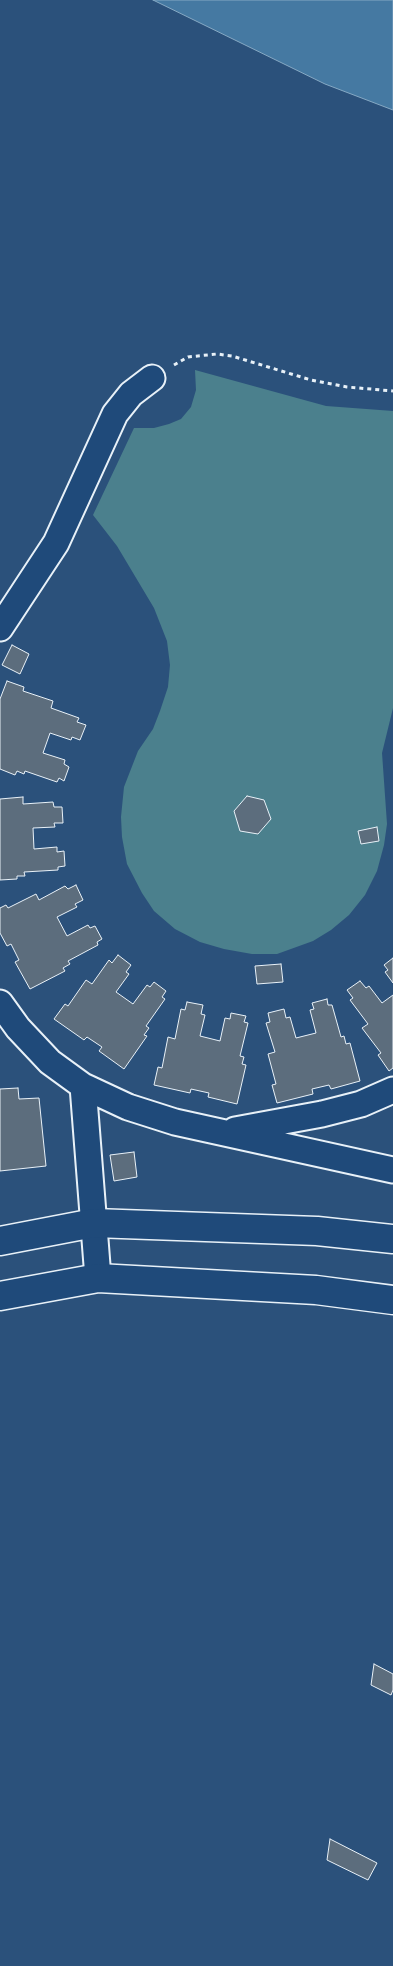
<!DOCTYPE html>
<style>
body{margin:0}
canvas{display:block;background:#2b517b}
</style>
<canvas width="393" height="1966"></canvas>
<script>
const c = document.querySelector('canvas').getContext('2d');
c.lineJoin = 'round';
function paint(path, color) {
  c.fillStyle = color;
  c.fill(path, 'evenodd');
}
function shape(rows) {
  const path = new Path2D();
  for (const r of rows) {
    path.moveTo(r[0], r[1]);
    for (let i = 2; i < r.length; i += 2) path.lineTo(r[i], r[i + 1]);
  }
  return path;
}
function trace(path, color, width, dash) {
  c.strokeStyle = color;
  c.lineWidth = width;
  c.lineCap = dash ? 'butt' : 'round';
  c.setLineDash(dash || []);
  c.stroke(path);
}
paint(shape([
 [195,370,326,406,393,411,393,708,382,753,387,824,384,845,377,871,365,895,349,915,331,930,313,941,277,954,252,954,224,949,200,942,175,929,154,911,142,893,127,864,122,837,121,817,124,787,138,751,153,729,160,711,168,687,170,665,167,641,154,608,117,546,93,515,134,428,154,428,169,424,181,419,191,407,196,390]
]), '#4b808d');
const water = shape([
 [153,0,393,0,393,110,325,84,153,0]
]);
paint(water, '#4579a2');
trace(water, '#86a9c4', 1);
const building = shape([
 [12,645,29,654,20,674,2,665,12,645],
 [7,681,24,687,23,691,53,701,51,708,79,718,77,722,86,725,80,740,72,737,71,740,50,733,43,753,65,760,64,764,69,767,64,781,59,778,57,782,25,771,24,774,17,771,15,775,0,769,0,699,7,681],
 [247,796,264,800,271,819,258,834,240,831,234,811,247,796],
 [23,797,23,804,53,802,54,807,62,807,63,823,54,823,55,827,33,828,34,849,57,847,57,852,64,851,65,866,58,867,58,870,24,872,25,876,17,876,17,879,0,880,0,799,23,797],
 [377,827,379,841,361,844,358,831,377,827],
 [76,885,83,900,75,904,77,907,57,917,67,936,88,925,90,928,95,926,102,939,97,942,98,945,68,961,70,964,63,968,65,971,30,989,15,962,19,960,11,944,7,946,0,933,0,908,6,905,8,908,36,894,39,900,65,886,68,889,76,885],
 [118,955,131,965,126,972,129,974,116,992,133,1004,147,985,150,987,154,982,166,991,162,997,165,999,146,1026,149,1028,144,1035,147,1036,124,1069,99,1051,102,1047,87,1037,84,1040,54,1019,65,1004,68,1006,86,980,92,984,109,960,112,963,118,955],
 [393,958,393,983,385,972,388,970,384,965,393,958],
 [281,964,283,982,257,984,255,966,281,964],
 [360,981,366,988,369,986,382,1003,393,995,393,1068,389,1071,378,1055,381,1053,362,1028,368,1024,350,1000,353,998,347,990,360,981],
 [327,999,328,1005,332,1005,341,1037,344,1036,346,1044,350,1043,360,1081,331,1089,329,1085,312,1089,313,1094,277,1103,272,1085,276,1084,268,1054,275,1052,266,1023,270,1022,268,1013,284,1009,286,1018,290,1017,296,1038,316,1033,310,1010,314,1009,312,1003,327,999],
 [187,1002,203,1005,201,1014,205,1015,200,1036,220,1041,225,1018,230,1019,231,1013,246,1016,244,1022,248,1023,240,1056,244,1057,242,1064,246,1065,237,1104,208,1097,209,1093,191,1089,190,1093,154,1085,158,1067,162,1068,168,1037,175,1039,181,1009,185,1010,187,1002],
 [18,1088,19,1099,39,1098,46,1166,0,1171,0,1089,18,1088],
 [134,1152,137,1177,114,1181,110,1155,134,1152],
 [374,1664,393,1674,393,1690,391,1695,371,1685,374,1664],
 [330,1839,377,1863,368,1880,327,1860,330,1839]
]);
paint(building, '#5c6d7d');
trace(building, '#e8f1f8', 1);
const street = shape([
 [0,628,56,543,115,414,131,394,152,378],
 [0,1003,18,1028,50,1062,83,1086,128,1107,175,1122,393,1170],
 [83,1086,98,1278],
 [235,1130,322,1114,361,1104,393,1090]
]);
const secondary = shape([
 [0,1241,94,1223,317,1231,393,1239],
 [0,1296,98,1278,316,1290,393,1300]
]);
trace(street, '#e8f1f8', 29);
trace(secondary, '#e8f1f8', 31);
trace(shape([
 [174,365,188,357,217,354,232,356,311,380,347,387,393,391]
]), '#e8f1f8', 3, [4, 4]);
trace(street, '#1f4a7a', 25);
trace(secondary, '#1f4a7a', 28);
</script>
